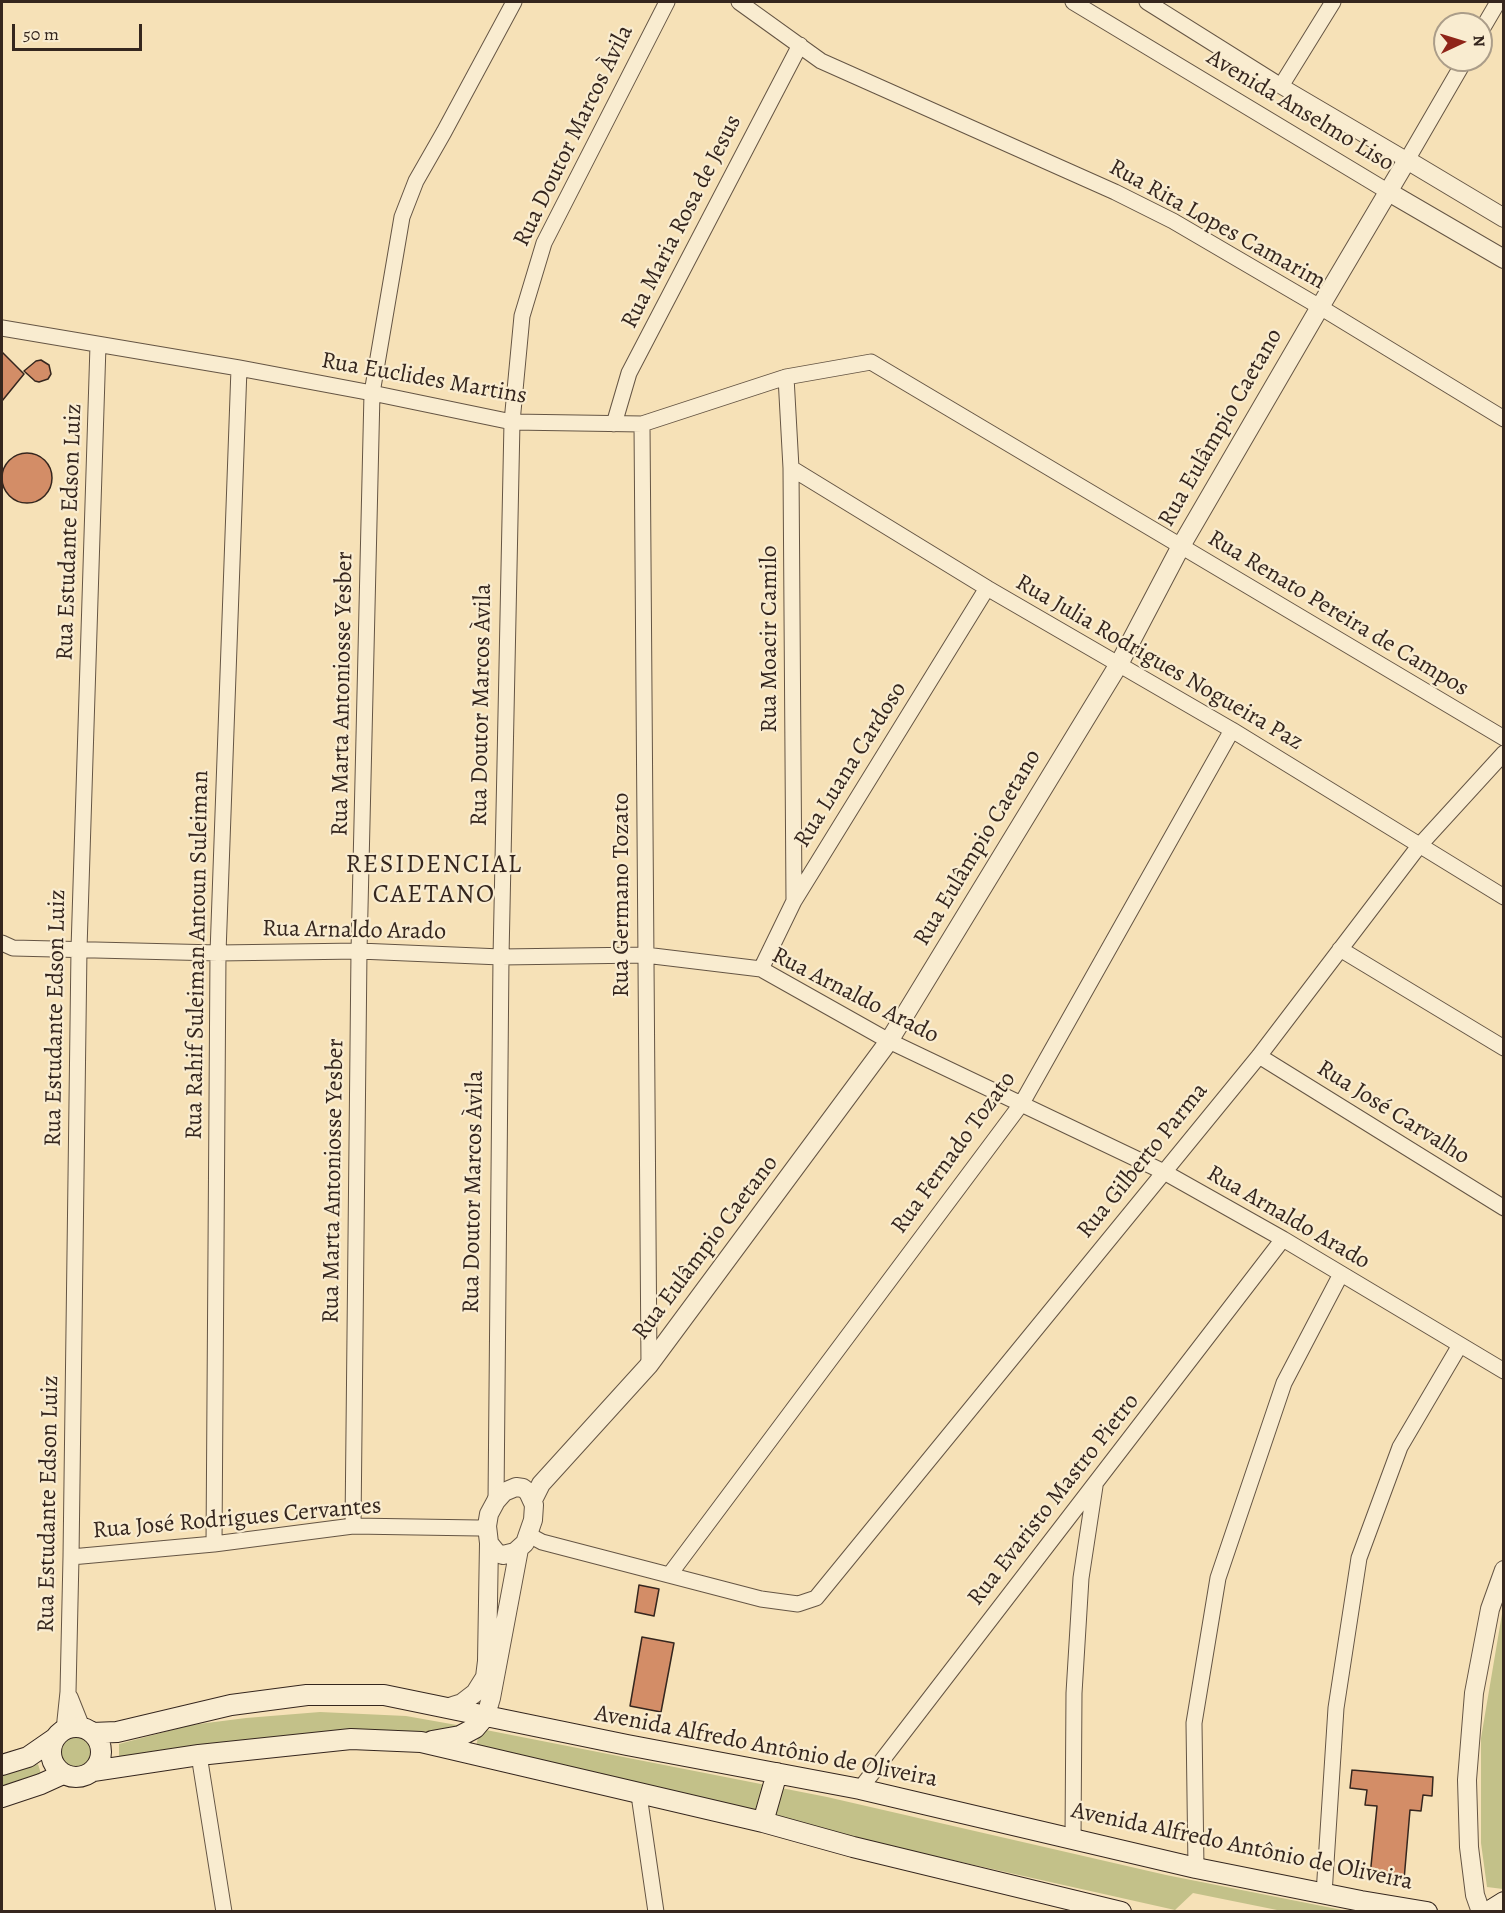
<!DOCTYPE html>
<meta charset="utf-8">
<style>
body{margin:0}
#map{position:relative;width:1505px;height:1913px;overflow:hidden;background:#f6e1b7;font-family:Alegreya,serif}
canvas{display:block}
.frame{position:absolute;inset:0;border:3px solid #35261e;pointer-events:none}
.north{position:absolute;left:1433px;top:12px;width:60px;height:60px;box-sizing:border-box;background:#f9ecd0;border:2px solid #ab9d89;border-radius:50%;rotate:86deg;font-size:16px;font-weight:700;line-height:24px;text-align:center;color:#35261e}
.north::after{content:'';display:block;margin:auto;width:21px;height:27px;background:#8f2418;clip-path:polygon(50% 0,100% 100%,50% 72%,0 100%)}
.scale{position:absolute;left:12px;top:24px;width:130px;height:27px;box-sizing:border-box;border:3px solid #35261e;border-top:0;padding-left:8px;font-size:18px;line-height:21px;white-space:nowrap;color:#35261e;-webkit-text-stroke:4px #f9ecd0;paint-order:stroke}
</style>
<div id="map">
<canvas width="1505" height="1913"></canvas>
<div class="frame"></div>
<div class="north">N</div>
<div class="scale">50 m</div>
</div>
<script>
const c = document.querySelector('canvas').getContext('2d');
c.lineJoin = 'round';
function paint(path, color) {
  c.fillStyle = color;
  c.fill(path, 'evenodd');
}
function shape(rows) {
  const path = new Path2D();
  for (const r of rows) {
    if (r.length === 3) {
      path.moveTo(r[0] + r[2], r[1]);
      path.arc(r[0], r[1], r[2], 0, 2 * Math.PI);
      continue;
    }
    path.moveTo(r[0], r[1]);
    for (let i = 2; i < r.length; i += 2) path.lineTo(r[i], r[i + 1]);
  }
  return path;
}
function trace(path, color, width, dash) {
  c.strokeStyle = color;
  c.lineWidth = width;
  c.lineCap = dash ? 'butt' : 'round';
  c.setLineDash(dash || []);
  c.stroke(path);
}
function label(font, color, halo, rows, align = 'center') {
  c.font = font + ' Alegreya,serif';
  c.lineWidth = 4.5;
  c.setLineDash([]);
  c.textBaseline = 'middle';
  c.strokeStyle = halo;
  c.fillStyle = color;
  for (const [text, x, y, turn = 0] of rows) {
    c.save();
    c.translate(x, y);
    c.rotate((+turn || 0) * Math.PI / 180);
    c.textAlign = isNaN(turn) ? turn : align;
    if (halo) c.strokeText(text, 0, 0);
    c.fillText(text, 0, 0);
    c.restore();
  }
}
paint(shape([
 [1503,1608,1503,1889,1487,1887,1481,1843,1481,1738],
 [320,1712,406,1716,468,1727,443,1736,119,1760,119,1744,191,1725,246,1718],
 [486,1730,827,1797,1166,1875,1347,1911,1282,1911,1193,1893,1175,1910,475,1753,478,1737],
 [76,1752,21],
 [38,1764,42,1777,2,1789,2,1776]
]), '#c3c189');
const building = shape([
 [2,352,24,374,2,401,2,352],
 [41,360,49,365,51,374,48,379,39,382,35,381,24,371,36,361,41,360],
 [27,478,25],
 [639,1585,659,1589,654,1616,635,1612,639,1585],
 [642,1637,674,1643,661,1712,630,1706,642,1637],
 [1352,1770,1433,1777,1432,1796,1423,1795,1421,1811,1410,1810,1404,1880,1370,1876,1377,1806,1365,1805,1367,1790,1350,1788,1352,1770]
]);
paint(building, '#d38d67');
trace(building, '#35261e', 1.5);
const minor = shape([
 [739,2,821,61,1115,192,1173,221,1320,307,1504,419],
 [1073,2,1387,191],
 [1147,2,1281,86,1407,160,1465,60],
 [1481,31,1498,2],
 [1281,86,1333,2],
 [2,328,239,368,372,393,512,422,642,424,786,377,871,362,1504,738],
 [786,377,791,468,794,901],
 [614,424,629,373,800,45],
 [642,424,649,1365],
 [791,468,987,588,1232,730,1504,897],
 [2,943,13,948,218,953,359,951,501,957,645,955,761,969,889,1041,1164,1172,1283,1239,1504,1371],
 [1340,949,1504,1048],
 [761,969,794,901,987,588],
 [1259,1056,1504,1208],
 [496,1501,501,957,512,422,522,316,544,243,667,2],
 [353,1526,359,951,372,393,402,217,416,181,444,132,514,2],
 [529,1535,542,1542,761,1599,798,1604,816,1598,1259,1056,1419,846,1504,753],
 [214,1544,218,953,239,368],
 [71,1557,214,1544,353,1526,479,1528,487,1526],
 [670,1574,1022,1103,1232,730],
 [70,1697,82,1727],
 [64,1730,68,1692,71,1557,79,949,98,345],
 [199,1755,224,1912],
 [860,1789,1283,1239],
 [639,1795,656,1912],
 [1073,1839,1074,1693,1081,1578,1095,1486],
 [1196,1868,1194,1723,1218,1578,1284,1383,1341,1274],
 [1324,1894,1336,1708,1359,1558,1400,1447,1460,1345]
]);
const tertiary = shape([
 [1387,191,1504,259],
 [533,1500,541,1484,649,1365,889,1041,1119,664,1181,546,1320,307,1407,160,1504,218],
 [446,1708,462,1703,475,1693,485,1677,487,1661,489,1543,487,1526,489,1514,496,1501,504,1492,516,1487,523,1488,528,1492,534,1505,533,1520,525,1543,515,1552,503,1555,497,1553,489,1543],
 [486,1715,491,1698,519,1549],
 [1481,1912,1475,1895,1469,1847,1467,1780,1474,1693,1490,1609,1504,1570]
]);
const secondary = shape([
 [76,1752,25],
 [92,1733,117,1732,231,1705,307,1695,384,1695,627,1745,860,1789,1196,1868,1361,1901,1427,1912],
 [432,1741,460,1736,475,1728,486,1715],
 [2,1765,28,1757,54,1739],
 [93,1771,199,1755,351,1739,421,1742,763,1822,853,1847,1121,1912],
 [2,1797,41,1784,63,1774],
 [763,1822,777,1773],
 [1488,1912,1504,1902]
]);
trace(minor, '#655544', 17);
trace(tertiary, '#655544', 20);
trace(secondary, '#35261e', 22);
trace(minor, '#f9ecd0', 15);
trace(tertiary, '#f9ecd0', 18);
trace(secondary, '#f9ecd0', 20);
label('24px', '#35261e', '#f9ecd0', [
 ["Avenida Anselmo Liso",1300,111,31],
 ["Rua Doutor Marcos Àvila",574,136,-64],
 ["Rua Maria Rosa de Jesus",682,222,-63],
 ["Rua Rita Lopes Camarim",1217,225,29],
 ["Rua Euclides Martins",424,379,10],
 ["Rua Eulâmpio Caetano",1221,428,-60],
 ["Rua Estudante Edson Luiz",70,532,-88],
 ["Rua Renato Pereira de Campos",1338,614,31],
 ["Rua Moacir Camilo",770,639,-90],
 ["Rua Julia Rodrigues Nogueira Paz",1159,663,30],
 ["Rua Marta Antoniosse Yesber",343,694,-89],
 ["Rua Doutor Marcos Àvila",482,705,-89],
 ["Rua Luana Cardoso",851,765,-58],
 ["Rua Eulâmpio Caetano",978,848,-59],
 ["Rua Germano Tozato",622,895,-90],
 ["Rua Arnaldo Arado",354,931,1],
 ["Rua Rahif Suleiman Antoun Suleiman",198,955,-89],
 ["Rua Arnaldo Arado",855,996,27],
 ["Rua Estudante Edson Luiz",56,1018,-89],
 ["Rua José Carvalho",1393,1113,32],
 ["Rua Fernado Tozato",954,1153,-54],
 ["Rua Gilberto Parma",1143,1161,-51],
 ["Rua Marta Antoniosse Yesber",334,1181,-89],
 ["Rua Doutor Marcos Àvila",474,1192,-89],
 ["Rua Arnaldo Arado",1288,1218,30],
 ["Rua Eulâmpio Caetano",706,1248,-53],
 ["Rua Evaristo Mastro Pietro",1054,1500,-52],
 ["Rua Estudante Edson Luiz",49,1504,-89],
 ["Rua José Rodrigues Cervantes",237,1519,-5],
 ["Avenida Alfredo Antônio de Oliveira",766,1747,11],
 ["Avenida Alfredo Antônio de Oliveira",1242,1847,12]
]);
c.letterSpacing = '1.5px';
label('26px', '#35261e', '#f9ecd0', [
 ["RESIDENCIAL",434,866],
 ["CAETANO",434,896]
]);
c.letterSpacing = '0px';
</script>
